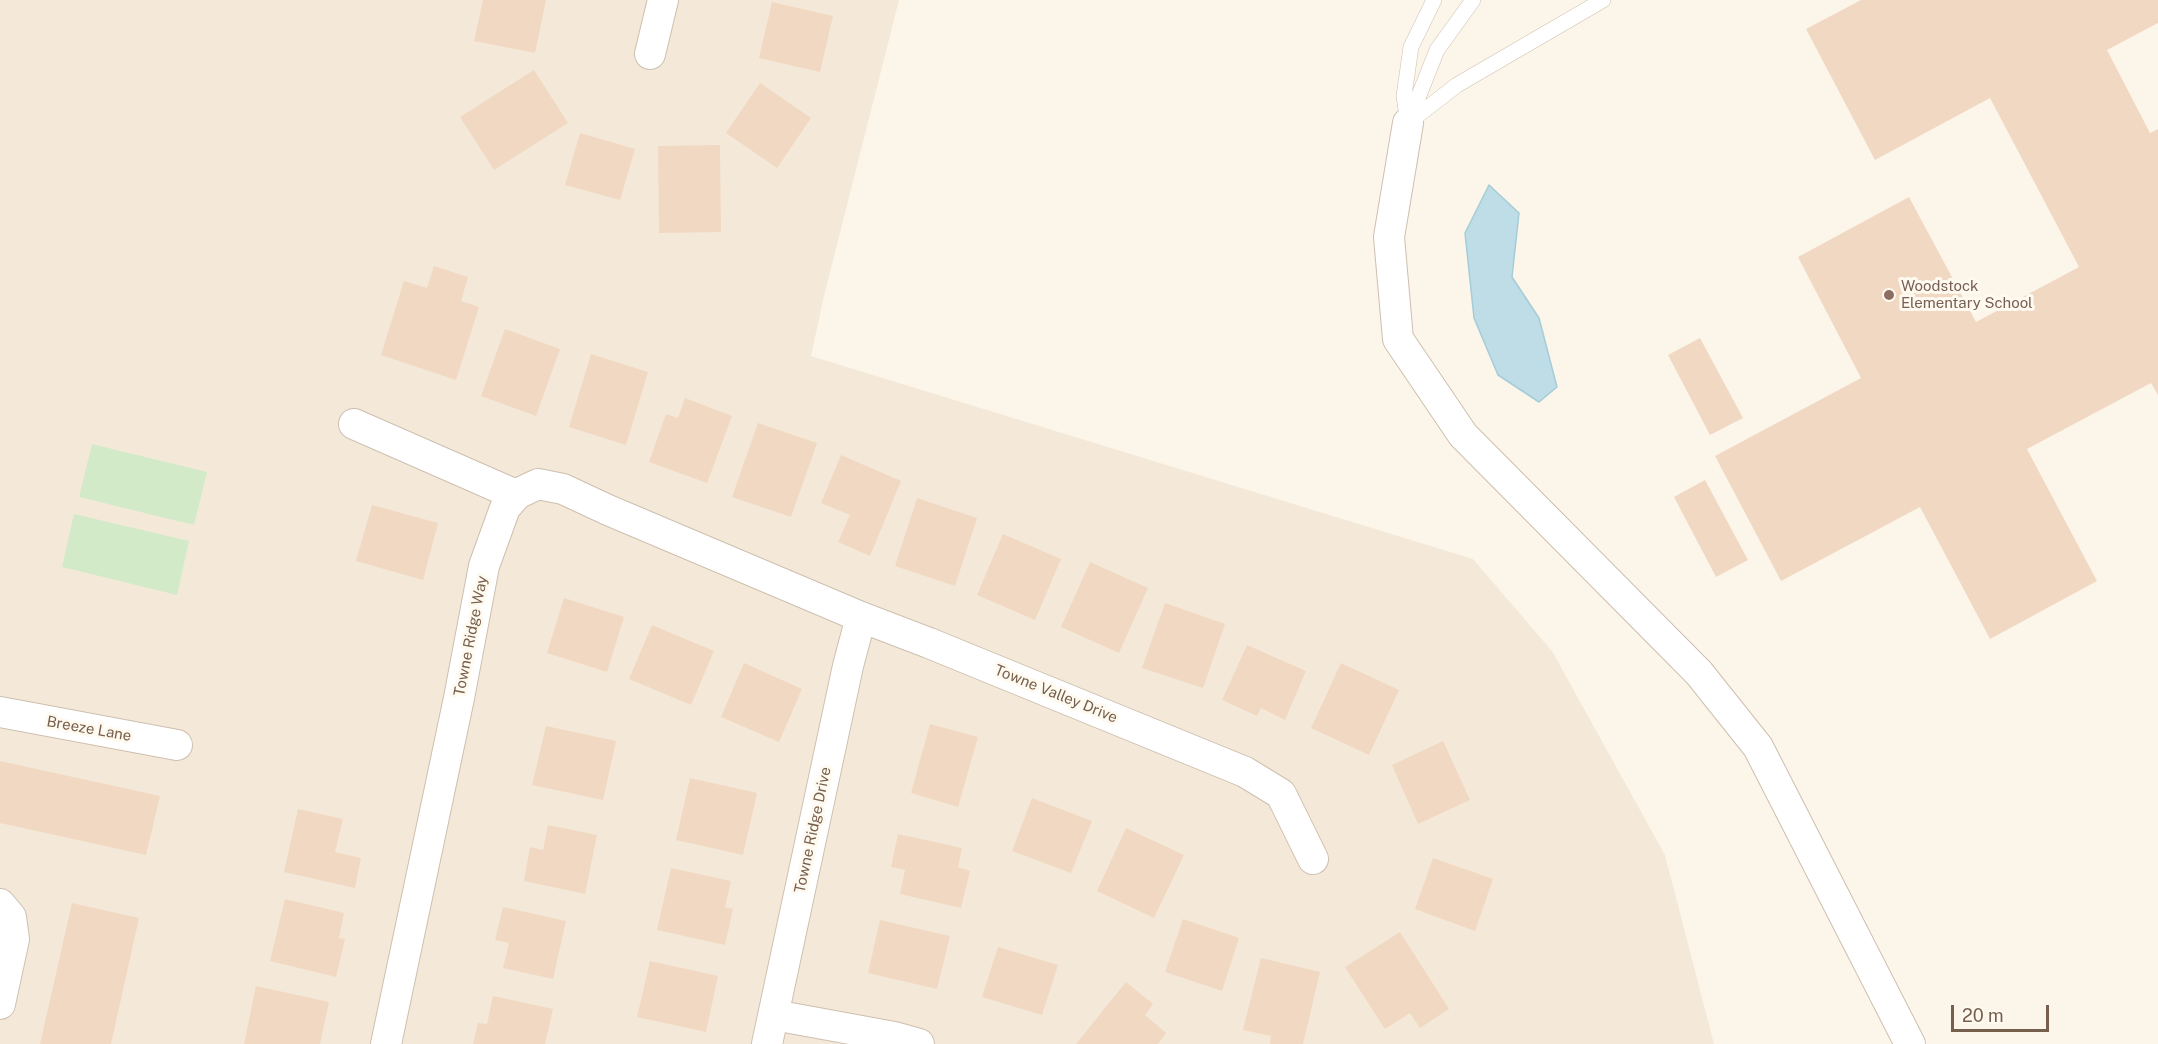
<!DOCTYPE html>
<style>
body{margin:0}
#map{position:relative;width:2158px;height:1044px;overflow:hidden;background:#fcf6ea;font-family:"Public Sans",sans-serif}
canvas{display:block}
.scale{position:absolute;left:1951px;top:1005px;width:98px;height:27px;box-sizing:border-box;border:3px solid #775f4d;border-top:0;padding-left:8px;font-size:18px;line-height:21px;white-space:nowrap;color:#775f4d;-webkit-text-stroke:4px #fffaf0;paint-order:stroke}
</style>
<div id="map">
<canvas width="2158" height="1044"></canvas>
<div class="scale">20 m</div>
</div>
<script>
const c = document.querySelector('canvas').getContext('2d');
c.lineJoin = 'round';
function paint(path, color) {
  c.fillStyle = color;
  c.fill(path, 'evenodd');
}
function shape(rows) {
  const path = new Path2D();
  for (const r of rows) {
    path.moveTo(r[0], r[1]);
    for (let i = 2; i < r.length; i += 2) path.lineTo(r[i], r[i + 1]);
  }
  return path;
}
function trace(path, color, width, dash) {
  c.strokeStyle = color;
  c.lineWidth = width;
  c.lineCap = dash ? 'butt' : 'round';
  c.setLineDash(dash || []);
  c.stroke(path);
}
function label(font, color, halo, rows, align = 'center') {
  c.font = font + ' "Public Sans",sans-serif';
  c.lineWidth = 6;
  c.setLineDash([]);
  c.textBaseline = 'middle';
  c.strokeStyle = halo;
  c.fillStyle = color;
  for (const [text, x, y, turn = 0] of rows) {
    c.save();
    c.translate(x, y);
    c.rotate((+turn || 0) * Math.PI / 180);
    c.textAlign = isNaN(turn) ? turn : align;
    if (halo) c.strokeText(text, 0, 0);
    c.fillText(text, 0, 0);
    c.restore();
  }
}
paint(shape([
 [0,0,899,0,824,296,811,356,1473,559,1552,651,1665,855,1714,1044,0,1044]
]), '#f4e9d8');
paint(shape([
 [92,444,207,472,194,525,79,497],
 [74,514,189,541,177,595,62,567]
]), '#d3eac8');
const water = shape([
 [1489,185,1519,213,1512,277,1539,318,1557,387,1539,402,1498,375,1474,318,1465,233,1489,185]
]);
paint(water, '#bedde6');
trace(water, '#a5ccd7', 1.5);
paint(shape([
 [483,0,546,0,535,53,474,41],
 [1861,0,2158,0,2158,23,2107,50,2150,133,2158,129,2158,395,2151,383,2027,449,2097,581,1990,639,1920,507,1781,581,1715,456,1861,378,1798,257,1909,197,1976,322,2079,267,1990,98,1875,160,1806,29],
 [772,2,833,16,820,72,759,58],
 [534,70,568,123,494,170,460,117],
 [760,83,811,118,777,168,726,133],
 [580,133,635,149,620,200,565,185],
 [720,145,721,232,659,233,658,146],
 [434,266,468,277,461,301,479,307,456,380,381,355,404,281,427,288],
 [505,329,560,349,536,416,481,396],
 [1700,338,1743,418,1710,435,1668,355],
 [591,354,648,372,626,445,569,427],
 [685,398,732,416,707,483,649,462,666,414,678,418],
 [758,423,817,443,791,517,732,497],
 [841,455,901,481,870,556,838,542,850,515,821,503],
 [1705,480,1748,560,1716,577,1674,497],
 [917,498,977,518,955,586,895,566],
 [372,505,438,523,423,580,356,561],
 [1003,534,1061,559,1035,620,977,595],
 [1090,562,1148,588,1119,653,1061,627],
 [564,598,624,617,607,672,547,653],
 [1165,603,1225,624,1203,688,1142,668],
 [652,625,714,651,691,705,629,679],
 [1247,645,1306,671,1285,720,1261,708,1257,716,1222,700],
 [744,663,802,689,779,742,721,717],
 [1341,663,1399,690,1369,755,1311,728],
 [930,724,978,737,958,807,911,793],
 [546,726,616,741,603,800,532,785],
 [1443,741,1470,800,1418,824,1392,765],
 [0,761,160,796,146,855,0,823],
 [690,778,757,793,743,855,676,840],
 [1032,798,1092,821,1071,873,1012,851],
 [298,809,343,819,335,852,361,858,355,888,284,872],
 [548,825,597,835,585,894,524,881,530,847,543,850],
 [1126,828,1184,855,1154,918,1097,891],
 [898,834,962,848,958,867,970,871,961,908,900,894,905,870,891,867],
 [1433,858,1493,879,1475,931,1415,909],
 [671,868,731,881,725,907,733,909,725,945,657,930],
 [285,899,344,913,339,938,345,939,336,977,270,961],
 [72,903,139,918,111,1044,40,1044],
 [503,907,566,921,553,979,503,968,509,943,495,940],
 [1183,919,1239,938,1222,991,1165,972],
 [880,920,950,936,937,989,868,973],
 [1400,932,1449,1009,1420,1028,1410,1013,1385,1029,1345,967],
 [998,947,1058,965,1042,1015,982,997],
 [1261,958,1320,972,1303,1044,1270,1044,1271,1036,1243,1030],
 [650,961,718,976,706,1032,637,1017],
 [1126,982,1153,1004,1145,1015,1166,1033,1158,1044,1076,1044],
 [256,986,329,1002,320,1044,244,1044],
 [493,996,553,1009,545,1044,473,1044,478,1023,487,1024]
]), '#f1d8c2');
const lane = shape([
 [1408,123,1457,85,1603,0],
 [1408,123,1437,50,1473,0],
 [1408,123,1404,96,1411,47,1434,0]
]);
const street = shape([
 [650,54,663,0],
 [1408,123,1389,237,1398,339,1463,435,1699,673,1758,747,1910,1044],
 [354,424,516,495],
 [0,712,177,745],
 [0,904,11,917,14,939,0,1004],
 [774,1015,894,1037,919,1044],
 [386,1044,459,698,484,566,505,508,517,494,538,484,563,489,608,510,861,617,929,643,1245,772,1281,794,1313,859],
 [767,1044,848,666,861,617]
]);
trace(lane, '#cebfaf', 16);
trace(street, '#cebfaf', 32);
trace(lane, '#fff', 15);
trace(street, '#fff', 30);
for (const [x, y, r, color] of [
 [1889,295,6,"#8d6e63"]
]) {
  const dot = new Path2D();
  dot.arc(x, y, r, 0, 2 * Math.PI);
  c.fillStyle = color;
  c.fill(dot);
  trace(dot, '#fffaf0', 2);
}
label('15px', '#785e54', '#fffaf0', [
 ["Woodstock",1901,286],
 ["Elementary School",1901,303]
], 'left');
label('15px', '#775f4d', '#fffaf0', [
 ["Towne Ridge Way",471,636,-79],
 ["Towne Valley Drive",1056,694,22],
 ["Breeze Lane",89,729,10],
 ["Towne Ridge Drive",813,830,-78]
]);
</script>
